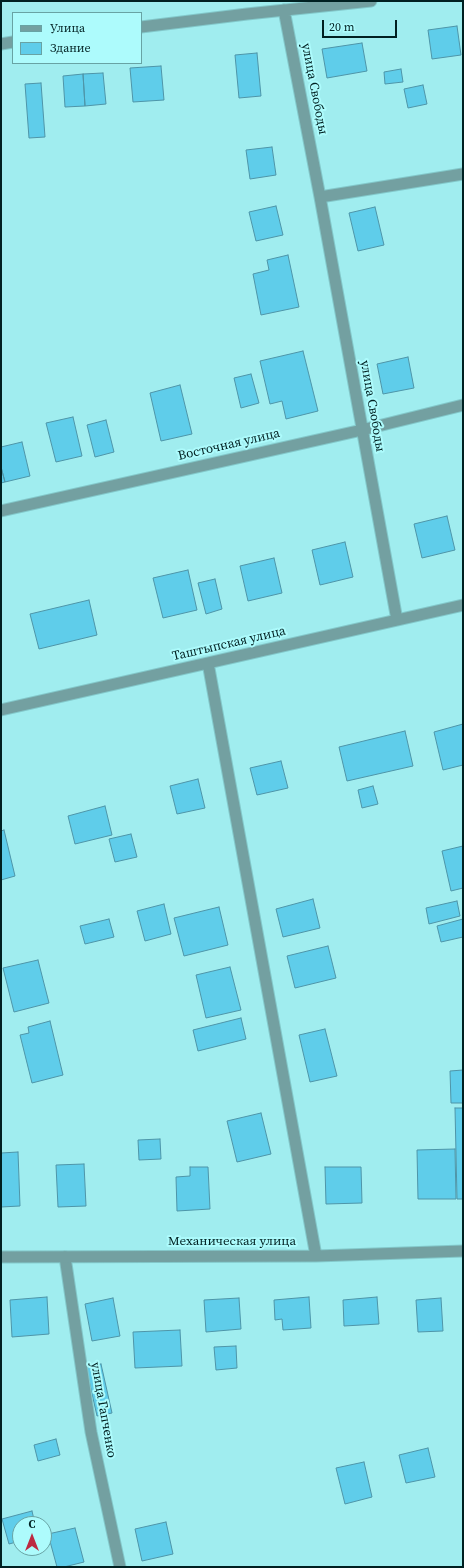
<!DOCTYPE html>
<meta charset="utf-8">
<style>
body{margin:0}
#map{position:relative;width:464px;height:1568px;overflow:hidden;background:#a0edef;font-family:"Source Serif 4",serif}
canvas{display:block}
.frame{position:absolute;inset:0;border:2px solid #002021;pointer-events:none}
.legend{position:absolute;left:12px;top:12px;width:130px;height:52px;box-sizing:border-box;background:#adfbfc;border:1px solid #68a3a4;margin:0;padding:5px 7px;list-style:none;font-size:12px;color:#002021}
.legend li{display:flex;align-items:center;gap:8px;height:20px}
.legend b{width:20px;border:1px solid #68a3a4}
.north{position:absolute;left:12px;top:1516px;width:40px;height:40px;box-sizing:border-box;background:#adfbfc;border:1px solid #68a3a4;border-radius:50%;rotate:0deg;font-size:11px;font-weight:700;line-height:16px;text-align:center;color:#002021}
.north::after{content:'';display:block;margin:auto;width:14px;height:18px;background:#bc2a42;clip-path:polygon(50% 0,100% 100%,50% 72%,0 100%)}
.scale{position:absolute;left:322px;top:20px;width:75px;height:18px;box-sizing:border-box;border:2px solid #002021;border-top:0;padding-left:5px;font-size:12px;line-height:14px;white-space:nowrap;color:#002021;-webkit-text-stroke:3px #adfbfc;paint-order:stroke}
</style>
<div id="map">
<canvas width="464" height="1568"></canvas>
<div class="frame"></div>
<ul class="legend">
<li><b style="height:5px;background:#73a0a1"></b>Улица</li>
<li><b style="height:11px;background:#5fcdea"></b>Здание</li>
</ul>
<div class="north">С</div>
<div class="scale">20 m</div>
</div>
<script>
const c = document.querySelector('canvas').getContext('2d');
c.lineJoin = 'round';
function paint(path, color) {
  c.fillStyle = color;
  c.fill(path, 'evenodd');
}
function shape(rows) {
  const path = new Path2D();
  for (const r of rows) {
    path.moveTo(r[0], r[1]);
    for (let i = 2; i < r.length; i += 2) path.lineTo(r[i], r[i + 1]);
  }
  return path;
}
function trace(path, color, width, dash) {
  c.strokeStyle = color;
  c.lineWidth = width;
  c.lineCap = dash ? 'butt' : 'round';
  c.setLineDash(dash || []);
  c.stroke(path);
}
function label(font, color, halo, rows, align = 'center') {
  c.font = font + ' "Source Serif 4",serif';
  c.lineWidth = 4;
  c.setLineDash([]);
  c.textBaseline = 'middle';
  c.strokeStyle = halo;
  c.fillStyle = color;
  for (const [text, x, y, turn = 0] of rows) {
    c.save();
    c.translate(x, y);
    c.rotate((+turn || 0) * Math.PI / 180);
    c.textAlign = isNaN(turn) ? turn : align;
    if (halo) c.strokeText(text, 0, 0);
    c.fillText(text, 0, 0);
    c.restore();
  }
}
const building = shape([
 [457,26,461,55,432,59,428,30,457,26],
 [362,43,367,71,327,78,322,49,362,43],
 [257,53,261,96,239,98,235,55,257,53],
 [161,66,164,100,133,102,130,68,161,66],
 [401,69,403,82,385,84,384,72,401,69],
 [103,73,106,104,85,106,83,74,103,73],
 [83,74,85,106,65,107,63,76,83,74],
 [41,83,45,137,29,138,25,84,41,83],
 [423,85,427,104,408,108,404,89,423,85],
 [272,147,276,175,250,179,246,150,272,147],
 [276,206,283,235,256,241,249,212,276,206],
 [375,207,384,245,358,251,349,213,375,207],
 [288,255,299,307,261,315,253,274,269,270,267,260,288,255],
 [303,351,318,411,286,419,282,401,270,404,260,361,303,351],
 [408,357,414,388,383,394,377,364,408,357],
 [251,374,259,403,241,408,234,378,251,374],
 [180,385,192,434,161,441,150,393,180,385],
 [73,417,82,456,56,462,46,423,73,417],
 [106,420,114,452,95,457,87,425,106,420],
 [22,442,30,476,5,482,1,467,1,447,22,442],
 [1,467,5,482,1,483,1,467],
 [447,516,455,550,422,558,414,524,447,516],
 [345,542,353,577,320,585,312,550,345,542],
 [274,558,282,593,248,601,240,566,274,558],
 [188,570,197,610,163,618,153,578,188,570],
 [215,579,222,609,206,614,198,583,215,579],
 [89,600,97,635,39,649,30,614,89,600],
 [463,724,463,765,443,770,434,732,463,724],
 [405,731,413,766,347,781,339,747,405,731],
 [281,761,288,788,257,795,250,768,281,761],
 [198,779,205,808,177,814,170,786,198,779],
 [373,786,378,804,362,808,358,790,373,786],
 [105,806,112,835,75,844,68,816,105,806],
 [4,830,15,876,1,880,1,831,4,830],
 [131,834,137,857,115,862,109,839,131,834],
 [463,846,463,888,451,891,442,851,463,846],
 [313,899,320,928,283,937,276,909,313,899],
 [457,901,460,916,429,924,426,908,457,901],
 [164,904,171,934,145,941,137,911,164,904],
 [219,907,228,945,184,956,174,918,219,907],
 [109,919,114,937,85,944,80,926,109,919],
 [463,919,463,937,441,942,437,926,463,919],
 [328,946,336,978,295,988,287,956,328,946],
 [38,960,49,1003,14,1012,3,968,38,960],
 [230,967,241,1010,206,1018,196,975,230,967],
 [241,1018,246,1039,198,1051,193,1030,241,1018],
 [50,1021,63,1075,32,1083,20,1035,29,1033,28,1027,50,1021],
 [325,1029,337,1076,310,1082,299,1035,325,1029],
 [463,1070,463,1103,451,1103,450,1071,463,1070],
 [455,1108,463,1108,463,1199,457,1199,455,1108],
 [261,1113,271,1154,237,1162,227,1121,261,1113],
 [160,1139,161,1159,139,1160,138,1140,160,1139],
 [455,1149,456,1199,418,1199,417,1150,455,1149],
 [18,1152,20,1206,1,1207,1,1153,18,1152],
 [84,1164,86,1206,58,1207,56,1165,84,1164],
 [190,1167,208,1167,210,1209,177,1211,176,1177,190,1176,190,1167],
 [325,1167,361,1167,362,1203,326,1204,325,1167],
 [47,1297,49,1334,12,1337,10,1300,47,1297],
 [309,1297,311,1328,283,1330,282,1319,275,1320,274,1300,309,1297],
 [377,1297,379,1324,344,1326,343,1300,377,1297],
 [113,1298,120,1336,92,1341,85,1304,113,1298],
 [239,1298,241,1329,206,1332,204,1300,239,1298],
 [441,1298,443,1331,418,1332,416,1300,441,1298],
 [180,1330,182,1366,135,1368,133,1332,180,1330],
 [236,1346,237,1368,216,1370,214,1347,236,1346],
 [101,1364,112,1413,97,1416,86,1367,101,1364],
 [56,1439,60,1455,38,1461,34,1445,56,1439],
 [428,1448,435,1477,406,1483,399,1455,428,1448],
 [364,1462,372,1497,345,1504,336,1468,364,1462],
 [32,1511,35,1524,20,1524,20,1541,9,1544,2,1519,32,1511],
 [166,1522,173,1554,142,1561,135,1529,166,1522],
 [75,1528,84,1562,64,1567,57,1567,48,1534,75,1528]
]);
paint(building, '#5fcdea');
trace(building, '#4e95a8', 1);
const service = shape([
 [65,1257,91,1432,120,1567]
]);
const minor = shape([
 [284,10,320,197,397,620],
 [141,27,247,14,371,1],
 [1,44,13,42],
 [320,197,463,174],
 [1,511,362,430,463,405],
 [208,663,316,1256],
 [1,710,463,605],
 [1,1257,316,1256,463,1251]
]);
trace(service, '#83c8ca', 13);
trace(minor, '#83c8ca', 13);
trace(service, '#73a0a1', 11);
trace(minor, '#73a0a1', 11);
label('13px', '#002021', '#adfbfc', [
 ["улица Свободы",314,89,79],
 ["улица Свободы",372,406,80],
 ["Восточная улица",229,445,-13],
 ["Таштыпская улица",229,644,-13],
 ["Механическая улица",232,1242],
 ["улица Гапченко",103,1410,80]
]);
</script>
